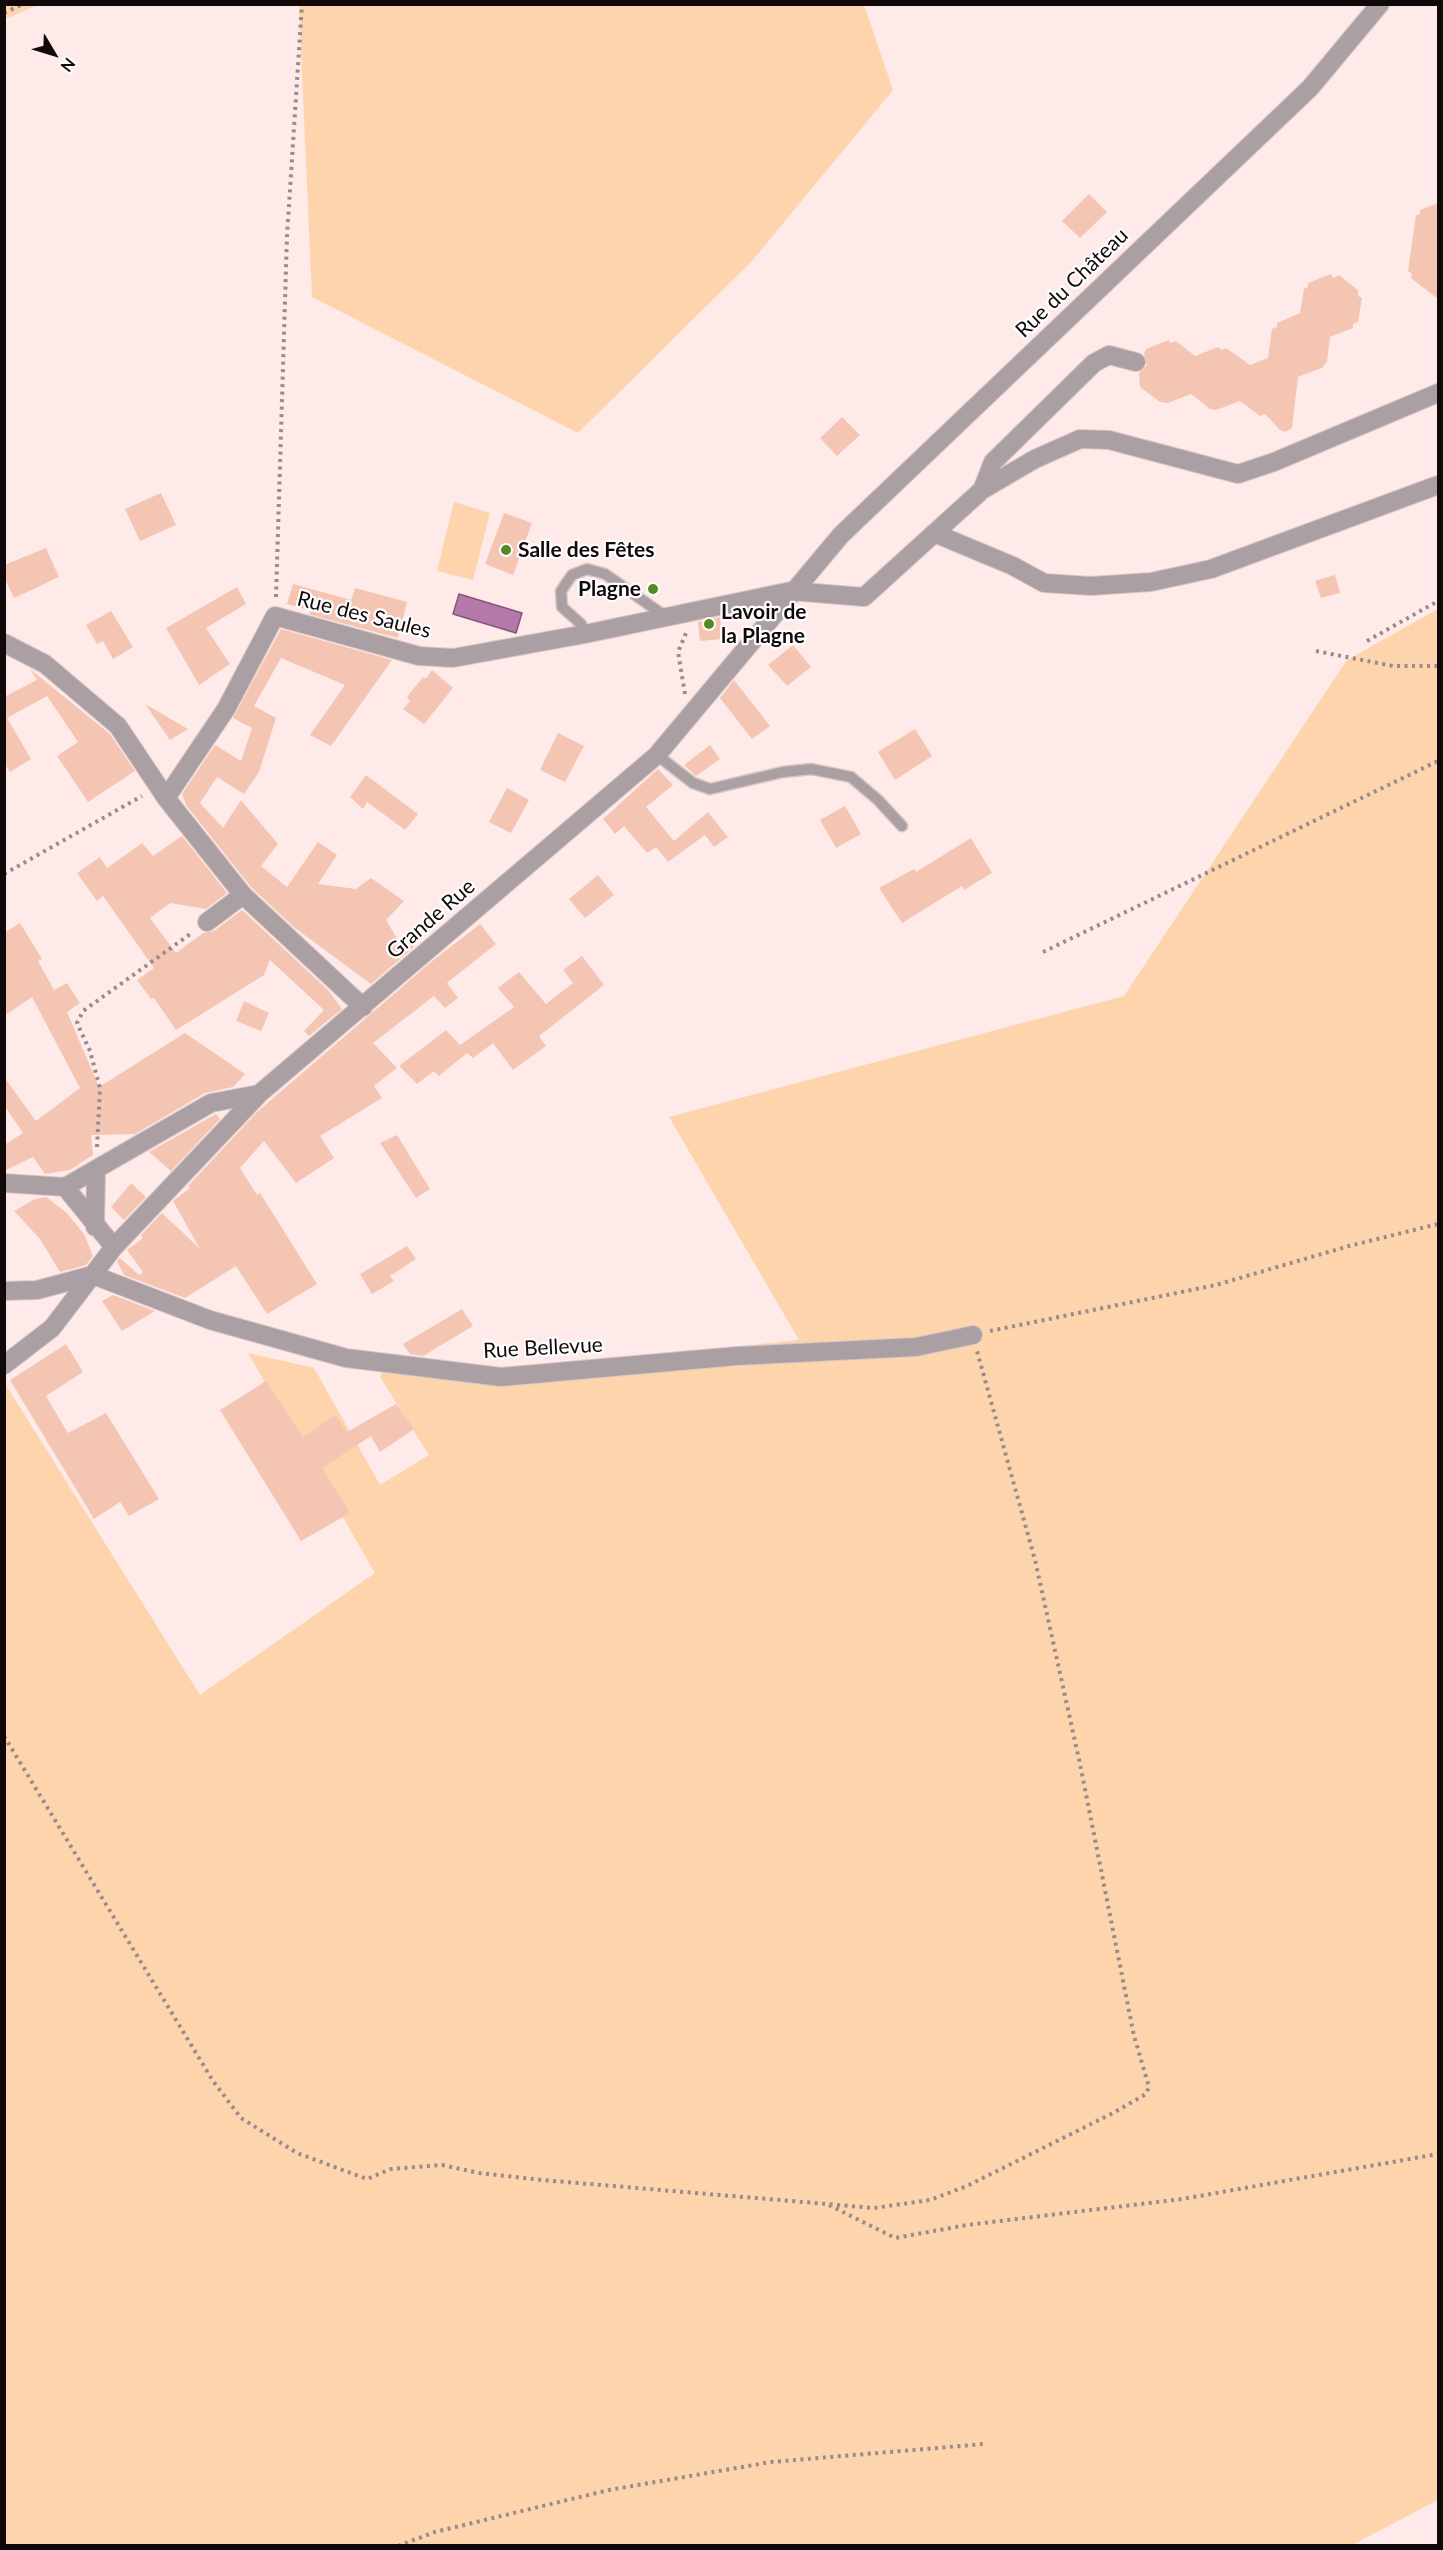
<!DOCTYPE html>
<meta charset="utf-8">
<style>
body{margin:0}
#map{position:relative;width:1443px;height:2550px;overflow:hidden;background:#feeae9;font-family:Lato,sans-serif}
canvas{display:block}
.frame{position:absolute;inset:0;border:6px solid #110909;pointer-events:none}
.north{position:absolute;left:24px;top:24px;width:60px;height:60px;-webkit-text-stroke:4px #fdfdfd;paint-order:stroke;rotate:128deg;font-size:16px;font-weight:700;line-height:24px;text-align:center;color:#110909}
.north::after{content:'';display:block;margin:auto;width:21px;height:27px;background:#110909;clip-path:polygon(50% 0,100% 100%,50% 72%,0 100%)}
</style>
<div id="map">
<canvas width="1443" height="2550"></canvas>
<div class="frame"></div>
<div class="north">N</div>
</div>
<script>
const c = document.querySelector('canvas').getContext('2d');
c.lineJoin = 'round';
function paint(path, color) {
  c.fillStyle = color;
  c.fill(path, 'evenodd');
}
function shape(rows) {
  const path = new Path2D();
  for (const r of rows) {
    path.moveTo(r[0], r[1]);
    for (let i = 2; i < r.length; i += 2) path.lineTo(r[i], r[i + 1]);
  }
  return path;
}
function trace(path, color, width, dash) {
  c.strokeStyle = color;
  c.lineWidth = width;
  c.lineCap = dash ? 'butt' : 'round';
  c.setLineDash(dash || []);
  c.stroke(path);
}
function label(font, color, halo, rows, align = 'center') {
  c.font = font + ' Lato,sans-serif';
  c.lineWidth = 4.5;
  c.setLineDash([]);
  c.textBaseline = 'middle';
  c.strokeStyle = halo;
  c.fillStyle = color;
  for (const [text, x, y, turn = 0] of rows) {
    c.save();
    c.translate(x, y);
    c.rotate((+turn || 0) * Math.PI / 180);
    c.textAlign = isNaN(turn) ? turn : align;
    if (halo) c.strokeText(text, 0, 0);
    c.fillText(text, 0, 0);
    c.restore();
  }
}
paint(shape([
 [5,4,38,4,38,5,5,19],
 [299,5,864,5,893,90,752,261,578,433,312,297],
 [454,502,490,513,473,580,437,571],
 [1438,609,1438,2500,1350,2546,5,2545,4,1382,200,1695,375,1573,248,1353,314,1368,380,1485,429,1455,380,1377,387,1358,487,1367,561,1365,799,1340,669,1117,1124,996,1347,660]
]), '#fdd4ac');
const water = shape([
 [459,594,522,613,516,633,453,614,459,594]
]);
paint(water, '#b579a9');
trace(water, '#845779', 1.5);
paint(shape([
 [1089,194,1107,212,1080,238,1062,221],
 [1438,203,1438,299,1411,278,1412,274,1408,271,1416,215,1420,214,1420,210],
 [1331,274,1333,278,1339,275,1358,290,1358,296,1362,298,1358,322,1353,324,1353,328,1330,337,1327,362,1322,368,1298,377,1292,428,1285,432,1280,430,1265,414,1260,416,1240,401,1216,410,1210,409,1191,394,1168,403,1160,402,1140,387,1139,373,1147,365,1144,354,1146,349,1169,340,1170,343,1176,341,1195,356,1218,347,1222,350,1226,348,1250,365,1268,358,1272,329,1277,327,1277,323,1300,313,1304,289,1308,287,1308,283],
 [842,417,860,435,837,456,820,438],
 [161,493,176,525,140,541,125,509],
 [504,513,532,523,513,575,485,564],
 [46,548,59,577,14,598,4,577,4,565],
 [1335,575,1340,593,1321,598,1315,581],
 [293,584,351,600,355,588,407,602,398,638,308,614,312,611,287,604],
 [237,587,246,604,206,628,230,664,199,685,166,628],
 [111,611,133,647,113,659,103,641,97,644,86,625],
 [720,617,722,639,700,641,698,622],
 [281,629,392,660,331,746,310,735,345,685,281,658,254,706,276,718,259,772,244,794,217,777,200,803,223,828,241,800,278,844,261,866,287,887,318,842,337,855,318,884,356,889,371,878,404,901,386,920,401,945,409,941,414,947,371,984,295,928,251,887,186,805,182,794,215,745,241,761,252,728,233,718],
 [793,645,811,667,787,686,768,665],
 [30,669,110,734,135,771,88,802,57,756,78,742,47,696,7,718,31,759,10,772,4,763,4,697,37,680],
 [432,670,453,688,424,724,403,709,410,701,407,697,423,677,426,679],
 [734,680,770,726,752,739,720,698],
 [145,704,188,729,170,740],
 [915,729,932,756,895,780,878,752],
 [558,733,584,746,565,782,540,770],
 [710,745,720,759,696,776,684,765],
 [658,769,673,785,646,807,674,841,708,812,728,837,714,847,705,835,668,862,656,847,647,853,624,826,615,834,603,819],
 [366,775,418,814,405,830,367,802,363,809,350,797],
 [507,788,529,800,511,833,489,822],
 [845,806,861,834,836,848,820,820],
 [182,836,227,893,206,909,170,903,150,918,176,953,203,933,214,931,242,910,328,990,342,1009,309,1036,304,1031,324,1010,270,960,264,975,176,1030,154,998,151,999,137,980,154,968,103,896,97,901,77,873,100,857,107,868,142,843,153,856],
 [971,838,992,873,964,890,962,886,902,923,879,888,914,869,916,872],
 [598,875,614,895,585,918,569,899],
 [20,923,42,959,38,961,54,990,67,983,80,1003,67,1012,99,1087,185,1033,245,1074,233,1087,205,1093,135,1134,91,1135,93,1155,70,1170,45,1174,33,1157,4,1171,4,1145,23,1133,4,1105,4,1077,36,1121,80,1088,32,997,4,1016,4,933],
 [480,924,496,944,447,983,458,998,445,1008,434,996,373,1043,397,1068,374,1086,382,1098,320,1136,334,1158,296,1183,264,1141,240,1168,257,1195,260,1193,317,1284,267,1314,236,1266,185,1298,124,1275,117,1261,120,1258,139,1275,143,1272,127,1250,143,1238,141,1235,162,1213,200,1249,173,1201,190,1188,188,1186,257,1112,431,962],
 [582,956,604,985,539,1036,546,1046,513,1070,493,1043,473,1058,467,1053,439,1076,434,1071,417,1084,399,1066,446,1030,460,1045,514,1007,498,988,519,972,546,1004,573,983,563,970],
 [244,1001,269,1013,261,1031,236,1021],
 [216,1114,220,1119,171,1171,149,1152],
 [397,1135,430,1189,416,1198,380,1143],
 [131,1183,146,1197,124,1220,111,1207],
 [46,1197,67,1213,84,1234,93,1256,86,1265,60,1272,40,1239,14,1211,35,1199],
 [407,1246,416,1259,390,1276,394,1281,372,1294,360,1274],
 [113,1295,155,1311,122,1331,102,1301],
 [462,1309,473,1326,423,1356,410,1354,403,1344],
 [66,1344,83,1372,46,1396,68,1433,106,1413,159,1499,129,1516,120,1502,94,1519,10,1380],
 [266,1381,303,1437,335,1415,347,1432,396,1404,414,1429,380,1452,371,1436,322,1468,350,1513,301,1541,220,1410]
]), '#f4c5b3');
const lane = shape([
 [585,634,581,624,562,607,561,591,572,575,587,569,605,574,665,616],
 [657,755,693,783,710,789,783,772,811,769,851,777,878,800,902,826]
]);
const street = shape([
 [982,490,993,462,1094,363,1109,355,1136,362],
 [934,533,1013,566,1044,583,1091,586,1151,582,1211,569,1438,485],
 [4,643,45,664,118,726,166,798,243,895,363,1007],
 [166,798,226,709,275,616,419,656,453,658,585,634,791,591,864,597,982,490,1035,459,1080,439,1109,440,1238,474,1274,462,1438,393],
 [207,922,243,895],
 [4,1183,65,1187,114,1247],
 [65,1187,211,1103,259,1094],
 [95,1227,96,1169],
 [93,1275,210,1320,346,1358,501,1377,737,1356,916,1347,973,1335],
 [4,1291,37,1290,93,1275],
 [4,1365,52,1328,114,1247,259,1094,657,755,841,535,1310,88,1380,4]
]);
trace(lane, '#d8c6c5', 13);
trace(street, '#d8c6c5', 20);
trace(shape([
 [4,13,23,4],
 [276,597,287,236,302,4],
 [1367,641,1438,601],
 [1316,651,1393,666,1438,666],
 [685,694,678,652,686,633],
 [4,874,142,796],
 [1043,952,1438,761],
 [97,1147,100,1088,90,1051,77,1023,83,1011,193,932],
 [990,1331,1216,1285,1349,1246,1438,1224],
 [4,1736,213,2081,241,2118,297,2153,367,2179,391,2169,442,2165,479,2173,542,2180,874,2208,930,2200,967,2186,1113,2113,1146,2094,1149,2087,1134,2036,1080,1764,1035,1560,977,1351],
 [829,2205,895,2238,967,2225,1182,2199,1438,2154],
 [398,2546,435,2532,609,2490,771,2462,984,2444]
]), '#9a8b8b', 4, [3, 4.5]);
trace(lane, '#aaa0a3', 10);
trace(street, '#aaa0a3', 18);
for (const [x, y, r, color] of [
 [506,550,6,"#548a23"],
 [653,589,6,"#548a23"],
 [709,624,6,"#548a23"]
]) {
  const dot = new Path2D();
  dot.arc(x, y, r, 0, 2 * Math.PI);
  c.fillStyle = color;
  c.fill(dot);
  trace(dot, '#fdfdfd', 2);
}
label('21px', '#110909', '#fdfdfd', [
 ["Rue du Château",1072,283,-44],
 ["Rue des Saules",364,615,14],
 ["Grande Rue",431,919,-41],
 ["Rue Bellevue",543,1348,-3]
]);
label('bold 21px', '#110909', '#fdfdfd', [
 ["Salle des Fêtes",518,550],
 ["Plagne",641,589,"right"],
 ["Lavoir de",721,612],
 ["la Plagne",721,636]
], 'left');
</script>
